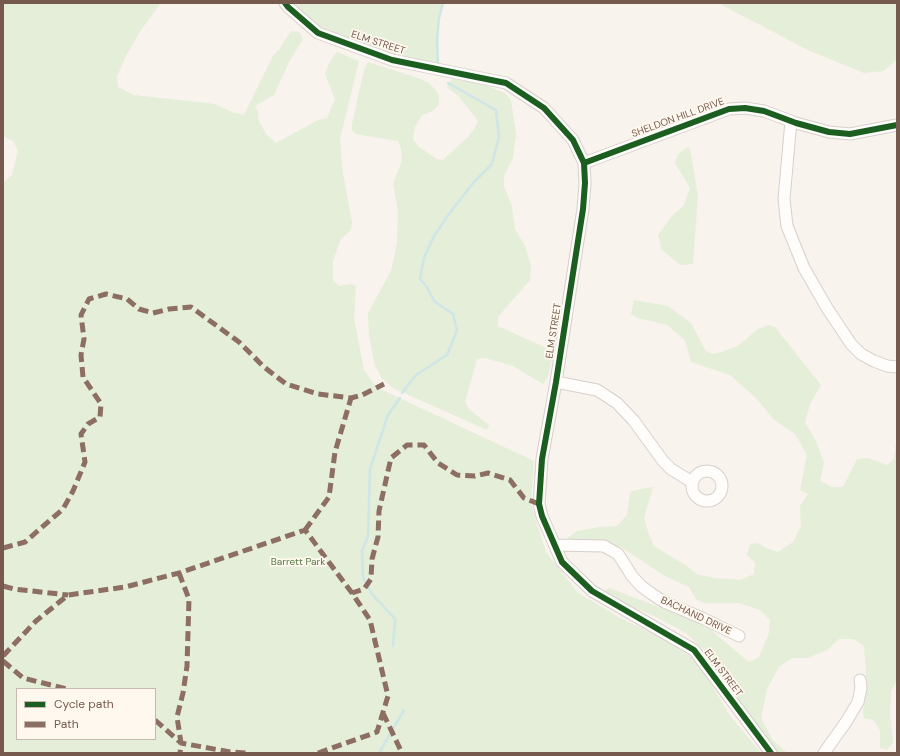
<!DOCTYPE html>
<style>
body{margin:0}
#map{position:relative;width:900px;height:756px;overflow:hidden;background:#f8f3ed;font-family:"DM Sans",sans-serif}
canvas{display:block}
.frame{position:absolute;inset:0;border:4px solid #765a4d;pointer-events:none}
.legend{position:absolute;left:16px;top:688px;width:140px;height:52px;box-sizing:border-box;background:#fef8ef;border:1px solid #c8b9ae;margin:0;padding:5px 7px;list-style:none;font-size:12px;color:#765a4d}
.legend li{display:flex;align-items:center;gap:8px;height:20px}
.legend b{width:20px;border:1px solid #c8b9ae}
</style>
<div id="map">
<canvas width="900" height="756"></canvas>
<div class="frame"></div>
<ul class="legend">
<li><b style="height:5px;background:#1b5e20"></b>Cycle path</li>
<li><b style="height:5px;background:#8d6e63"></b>Path</li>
</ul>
</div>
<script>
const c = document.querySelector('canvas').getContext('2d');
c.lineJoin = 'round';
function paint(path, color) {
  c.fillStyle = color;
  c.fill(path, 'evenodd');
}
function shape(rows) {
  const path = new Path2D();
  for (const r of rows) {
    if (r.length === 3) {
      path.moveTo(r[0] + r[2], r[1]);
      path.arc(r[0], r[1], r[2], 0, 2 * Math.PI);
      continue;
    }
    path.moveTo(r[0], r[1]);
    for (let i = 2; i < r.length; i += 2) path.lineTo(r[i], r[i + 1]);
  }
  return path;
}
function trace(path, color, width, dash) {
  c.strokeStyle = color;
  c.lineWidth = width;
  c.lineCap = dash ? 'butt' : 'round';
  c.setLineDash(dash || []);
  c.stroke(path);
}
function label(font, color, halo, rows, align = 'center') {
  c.font = font + ' "DM Sans",sans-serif';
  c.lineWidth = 3.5;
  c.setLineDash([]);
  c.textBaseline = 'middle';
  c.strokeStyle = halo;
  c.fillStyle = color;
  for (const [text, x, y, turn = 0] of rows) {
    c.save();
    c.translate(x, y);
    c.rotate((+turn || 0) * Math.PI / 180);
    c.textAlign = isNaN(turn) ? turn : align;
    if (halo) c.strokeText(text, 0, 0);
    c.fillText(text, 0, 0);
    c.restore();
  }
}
paint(shape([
 [3,3,161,3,141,30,127,54,117,76,118,87,134,95,214,104,235,113,244,115,273,56,280,48,291,31,299,32,303,39,289,62,274,95,255,106,258,111,258,119,266,134,276,143,318,120,327,118,335,99,325,74,330,61,337,52,359,61,340,139,343,174,352,222,351,230,341,239,333,261,333,280,339,286,351,284,356,286,354,318,364,370,376,387,534,461,531,504,546,552,577,592,620,618,660,637,697,661,731,717,761,753,3,753,3,183,12,175,18,151,13,141,3,136],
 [17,689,155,689,155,739,17,739],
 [291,3,443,3,439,18,438,63,424,64,401,59,325,32],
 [718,3,897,3,897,59,884,71,864,73,810,51],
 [368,62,421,79,429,83,439,94,439,104,433,111,422,115,415,127,413,139,419,147,437,159,443,160,468,137,476,126,478,121,458,96,447,87,448,83,452,79,482,84,505,93,511,100,516,134,513,158,504,176,504,187,512,206,515,229,525,246,531,266,530,280,498,317,498,326,546,348,553,354,548,377,543,384,513,366,485,358,477,359,465,402,469,409,489,425,487,430,393,388,382,378,375,366,369,336,368,313,391,271,397,244,398,211,393,184,402,161,401,148,398,141,356,134,352,130,352,124,364,70],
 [688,147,690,149,698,195,693,264,680,265,662,250,658,235,672,216,684,205,690,188,675,163,678,154],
 [634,300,668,306,691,323,706,351,713,354,722,352,738,346,758,329,769,325,775,327,821,385,810,404,805,422,816,441,824,463,820,481,832,487,843,487,857,459,868,458,887,465,894,459,897,435,897,680,891,691,890,713,893,743,887,750,880,748,880,730,873,720,864,718,863,711,866,670,864,646,854,639,839,639,827,650,808,658,792,658,779,667,767,689,761,718,772,739,787,753,777,753,703,649,686,633,654,616,625,604,604,591,609,588,687,618,711,630,749,662,759,657,769,633,770,620,760,610,739,603,704,603,696,599,689,587,665,576,621,547,600,542,572,543,566,539,577,531,600,527,617,526,627,515,630,492,641,489,653,487,644,518,648,532,654,546,687,566,697,574,714,578,740,580,754,574,755,563,747,555,750,544,758,543,767,548,778,552,793,542,801,526,800,506,808,494,800,490,807,455,795,434,773,419,757,399,730,375,691,362,685,340,667,325,638,318,631,314]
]), '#e5eed8');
trace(shape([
 [438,63,437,39,439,18,443,3],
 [402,393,416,375,447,355,457,330,453,314,434,301,427,287,420,279,424,258,434,236,449,214,473,183,492,164,499,137,496,110,448,83],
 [393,646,395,619,372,594,363,577,362,551,368,536,370,469,388,415,400,398],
 [379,753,404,710]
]), '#cfe6e7', 2.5);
const minor = shape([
 [285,3,288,7,318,33,392,60,506,83,544,108,573,140,584,163,585,183,583,209,556,382,542,459,539,504,542,516,562,562,592,591,694,650,771,753],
 [791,121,784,199,787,226,804,268,827,308,851,344,861,354,874,361,887,366,897,367],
 [584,163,729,109,745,108,764,111,796,123,829,132,850,134,897,125],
 [556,382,597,390,617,403,634,421,663,461,671,469,692,482],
 [707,486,15],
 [555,545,604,546,618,554,632,576,641,586,652,594,664,602,702,618,739,636],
 [824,753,846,722,858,702,861,688,860,680]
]);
trace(minor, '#d7d0cb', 13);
trace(minor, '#fefdfc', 11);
trace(shape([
 [305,530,329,497,335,452,351,398],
 [3,548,25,542,63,509,73,491,85,462,81,434,88,424,100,417,101,404,83,377,81,355,84,339,81,315,89,299,106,294,127,299,139,309,153,313,169,309,191,307,239,342,264,367,286,384,318,394,351,398,362,395,384,384],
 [179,573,189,599,187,666,183,693,177,717,181,743,180,753],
 [3,586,14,589,68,595],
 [3,656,36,621,68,595,125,587,179,573,305,530,352,593],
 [3,661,23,678,67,689],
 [383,713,402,753],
 [155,720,181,743,230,752,247,753],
 [318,753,377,732,388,696,370,620,352,593,364,589,371,579,372,559,378,537,379,511,391,458,407,445,424,445,438,463,457,475,475,476,488,473,510,480,524,498,539,504]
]), '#8d6e63', 5, [10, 5]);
trace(shape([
 [285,3,288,7,318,33,392,60,506,83,544,108,573,140,584,163,585,183,583,209,556,382,542,459,539,504,542,516,562,562,592,591,694,650,771,753],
 [584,163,729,109,745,108,764,111,796,123,829,132,850,134,897,125]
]), '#1b5e20', 6);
label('10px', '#765a4d', '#fef8ef', [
 ["ELM STREET",378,43,18],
 ["SHELDON HILL DRIVE",678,118,-20],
 ["ELM STREET",554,331,-81],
 ["BACHAND DRIVE",696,616,25],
 ["ELM STREET",723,673,53]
]);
label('10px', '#567b45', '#fef8ef', [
 ["Barrett Park",298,562]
]);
</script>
